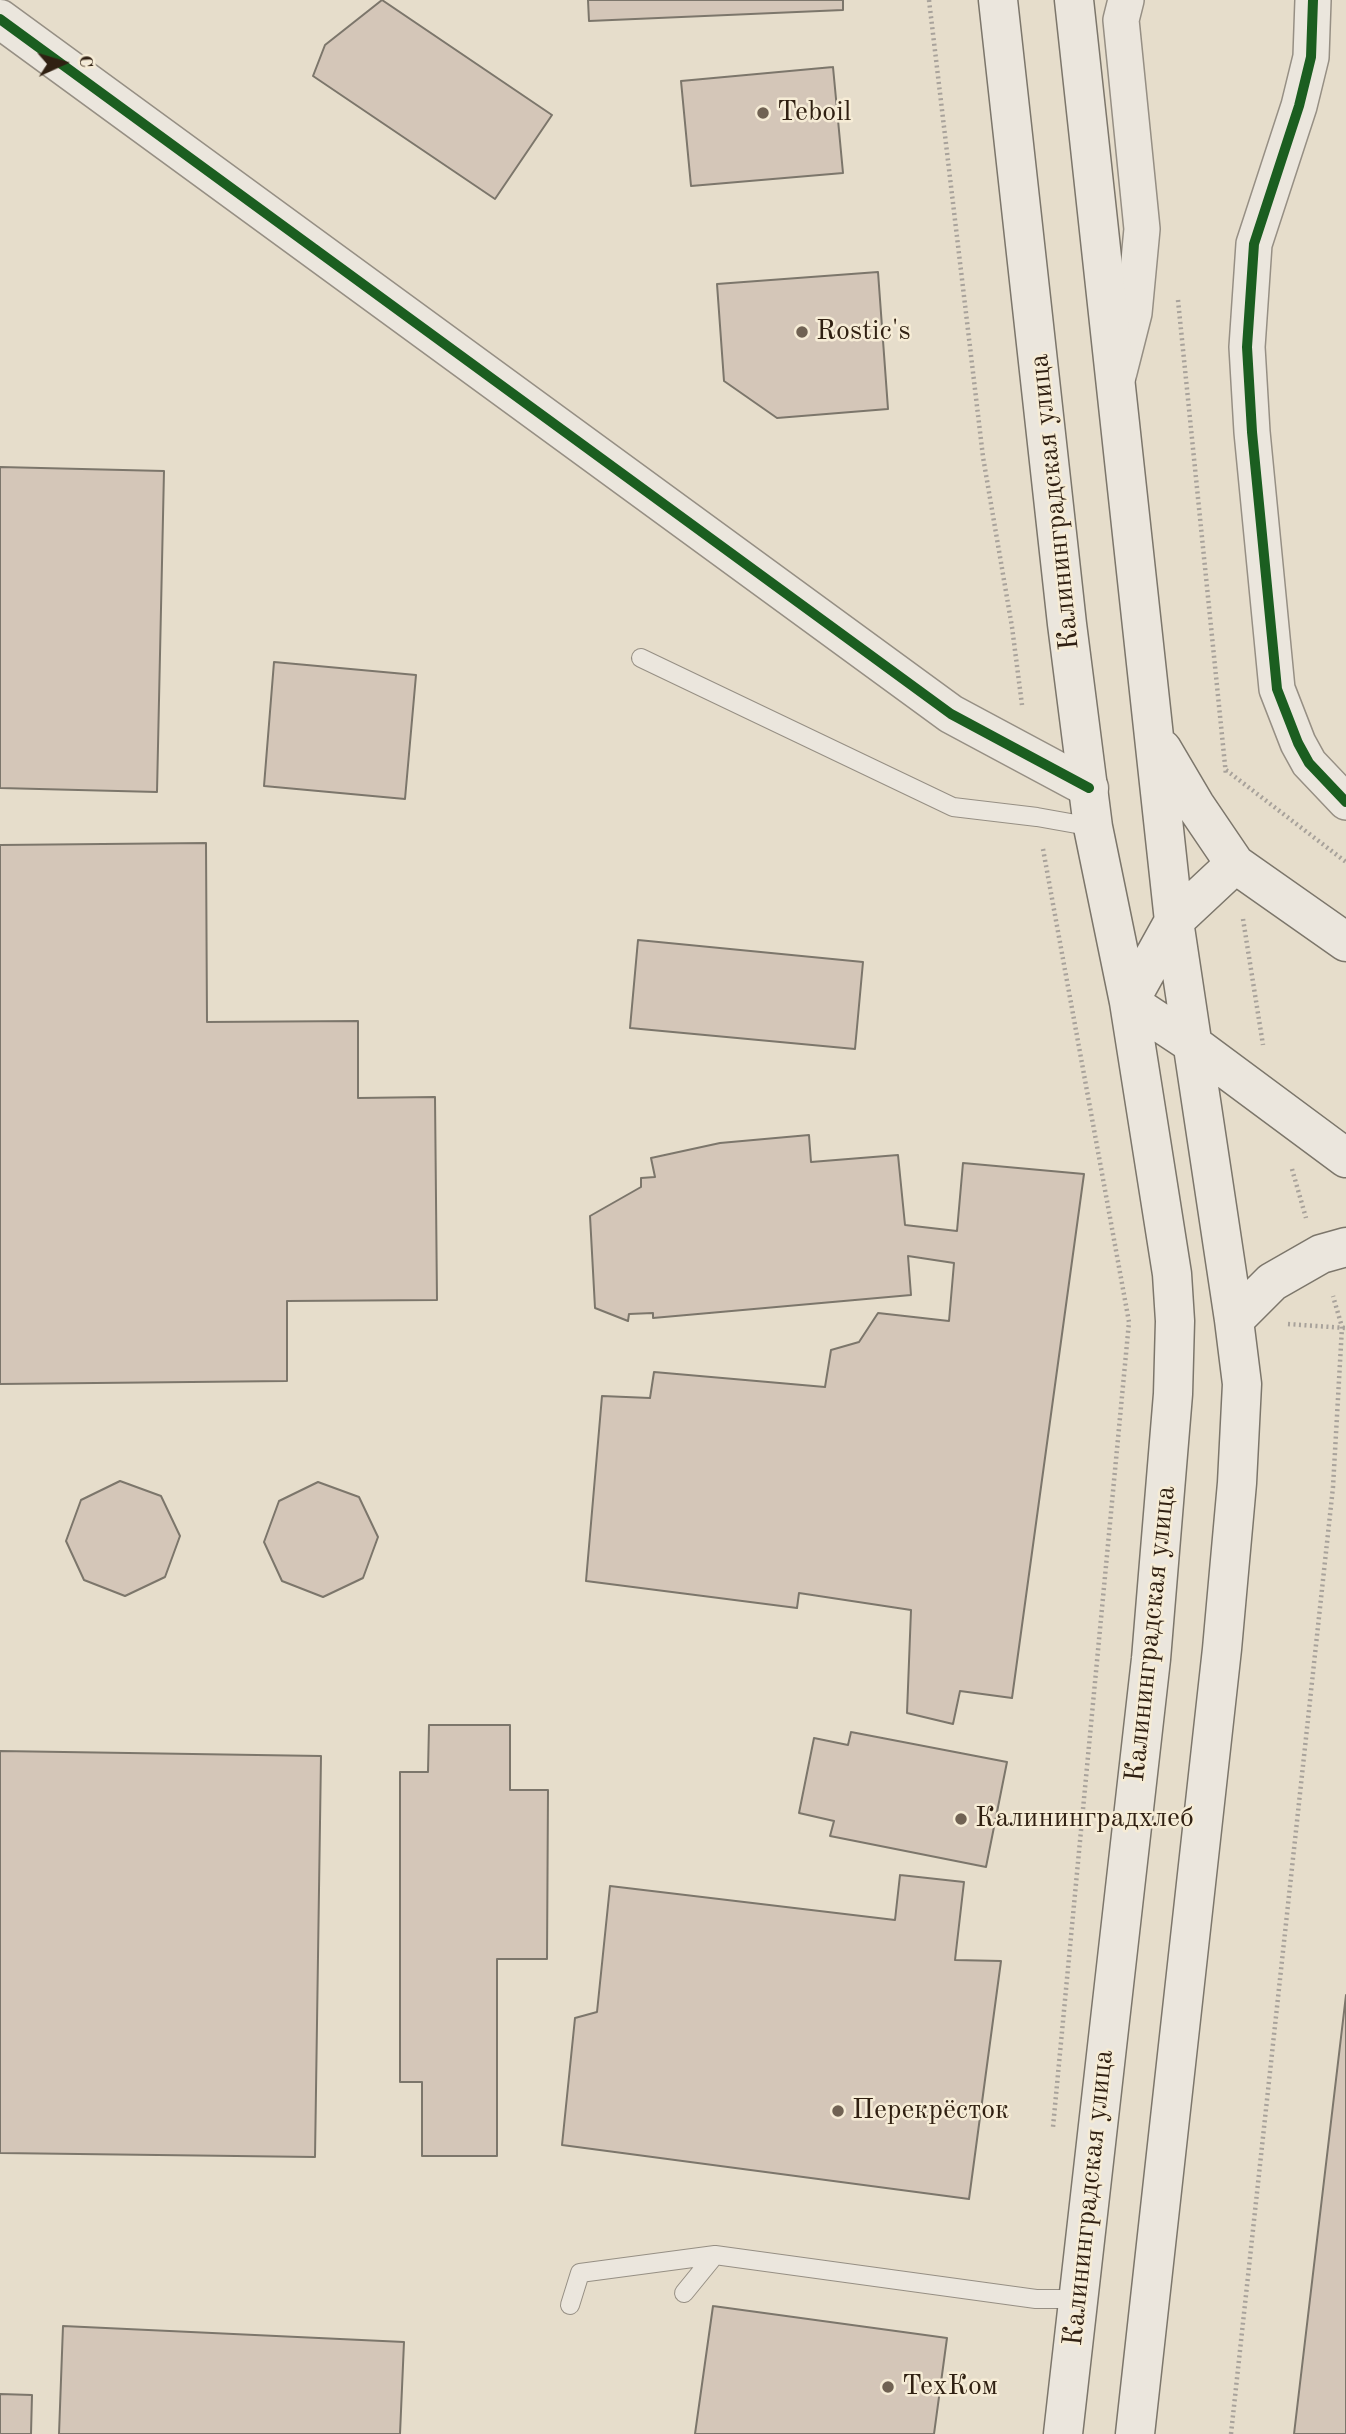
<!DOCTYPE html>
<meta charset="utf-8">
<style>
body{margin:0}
#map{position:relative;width:1346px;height:2434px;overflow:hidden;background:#e6ddcb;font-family:"Old Standard TT",serif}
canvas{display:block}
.north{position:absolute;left:28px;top:28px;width:70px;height:70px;-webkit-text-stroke:5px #f6ecd6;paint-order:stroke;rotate:86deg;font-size:19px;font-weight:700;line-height:28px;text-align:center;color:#302012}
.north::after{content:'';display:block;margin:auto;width:24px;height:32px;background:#302012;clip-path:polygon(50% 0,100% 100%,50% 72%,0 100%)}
</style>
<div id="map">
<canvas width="1346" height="2434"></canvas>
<div class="north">С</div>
</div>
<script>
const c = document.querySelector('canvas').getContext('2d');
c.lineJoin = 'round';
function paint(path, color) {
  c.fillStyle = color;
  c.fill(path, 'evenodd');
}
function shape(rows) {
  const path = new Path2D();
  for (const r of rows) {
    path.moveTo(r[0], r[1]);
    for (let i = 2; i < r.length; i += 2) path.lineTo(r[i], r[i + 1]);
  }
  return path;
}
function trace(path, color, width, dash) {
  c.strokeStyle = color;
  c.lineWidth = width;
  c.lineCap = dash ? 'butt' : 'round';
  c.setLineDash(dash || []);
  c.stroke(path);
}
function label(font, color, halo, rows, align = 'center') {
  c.font = font + ' "Old Standard TT",serif';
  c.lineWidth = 5;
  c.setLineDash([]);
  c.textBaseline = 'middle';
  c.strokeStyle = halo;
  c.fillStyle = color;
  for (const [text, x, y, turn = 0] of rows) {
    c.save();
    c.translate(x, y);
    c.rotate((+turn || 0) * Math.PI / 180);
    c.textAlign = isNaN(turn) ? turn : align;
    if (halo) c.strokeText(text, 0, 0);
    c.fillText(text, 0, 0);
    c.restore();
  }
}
const building = shape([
 [382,0,552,115,495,199,313,76,325,45,382,0],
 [588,0,843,0,843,10,589,21,588,0],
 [833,67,843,173,691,186,681,81,833,67],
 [878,272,888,409,777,418,724,381,717,284,878,272],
 [0,467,164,471,157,792,0,788,0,467],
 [274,662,416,675,405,799,264,786,274,662],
 [206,843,207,1022,358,1021,358,1098,435,1097,437,1300,287,1301,287,1381,0,1384,0,845,206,843],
 [638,940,863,962,855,1049,630,1028,638,940],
 [809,1135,811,1162,898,1155,905,1225,957,1231,963,1163,1084,1174,1012,1698,960,1691,953,1724,907,1713,911,1610,799,1593,797,1608,586,1581,602,1396,650,1398,654,1372,825,1387,831,1350,859,1342,878,1313,949,1321,954,1263,908,1256,911,1295,653,1318,653,1313,629,1314,628,1321,595,1308,590,1216,641,1187,641,1178,655,1177,651,1158,720,1143,809,1135],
 [120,1481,161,1496,180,1536,165,1577,125,1596,84,1580,66,1541,81,1500,120,1481],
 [318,1482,359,1497,378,1537,363,1578,323,1597,282,1581,264,1542,279,1501,318,1482],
 [429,1725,510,1725,510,1790,548,1790,547,1959,497,1959,497,2156,422,2156,422,2082,400,2082,400,1772,428,1772,429,1725],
 [851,1732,1007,1762,986,1867,830,1836,834,1821,799,1813,814,1738,848,1745,851,1732],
 [0,1751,321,1756,315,2157,0,2153,0,1751],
 [900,1875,964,1882,955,1960,1001,1961,969,2199,562,2145,575,2018,597,2012,610,1886,895,1920,900,1875],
 [1346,1995,1346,2434,1294,2434,1346,1995],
 [713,2306,947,2338,934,2434,695,2434,713,2306],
 [63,2326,404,2342,400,2434,59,2434,63,2326],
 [0,2394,32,2395,31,2434,0,2434,0,2394]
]);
paint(building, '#d4c6b8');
trace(building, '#7c766b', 2);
const service = shape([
 [641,658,953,807,1037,817,1093,827],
 [684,2293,715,2255],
 [570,2305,580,2273,715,2255,1036,2299,1077,2299]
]);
const minor = shape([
 [1313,0,1311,57,1299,106,1254,244,1247,347,1252,432,1277,689,1298,743,1309,763,1346,802],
 [1118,376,1134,313,1142,229,1121,20,1126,0]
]);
const tertiary = shape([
 [0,19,951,714,1089,788]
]);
const secondary = shape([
 [998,0,1067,624,1093,827,1129,1002,1172,1274,1175,1321,1173,1394,1151,1659,1063,2434],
 [1074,0,1174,921,1234,1320,1242,1384,1237,1483,1222,1649,1135,2434],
 [1162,749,1195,805,1235,864,1346,942],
 [1129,1002,1191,1043,1346,1158],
 [1129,1002,1174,921,1235,864],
 [1234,1320,1272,1282,1321,1254,1346,1247]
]);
trace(service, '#968f84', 20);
trace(minor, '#968f84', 38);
trace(tertiary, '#968f84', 41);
trace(secondary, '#7c766b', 41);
trace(shape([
 [929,0,983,457,1012,627,1022,705],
 [1178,300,1226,775],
 [1226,770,1346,862],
 [1043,849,1129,1322,1053,2127],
 [1243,919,1263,1045],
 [1292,1169,1306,1218],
 [1288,1324,1346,1328],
 [1231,2434,1333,1487,1342,1327,1333,1296]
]), '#a8a29b', 4.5, [2, 3.5]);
trace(service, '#ebe6dd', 18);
trace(minor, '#ebe6dd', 35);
trace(tertiary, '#ebe6dd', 38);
trace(secondary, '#ebe6dd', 38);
trace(shape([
 [1313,0,1311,57,1299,106,1254,244,1247,347,1252,432,1277,689,1298,743,1309,763,1346,802],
 [0,19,951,714,1089,788]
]), '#1b5e20', 10);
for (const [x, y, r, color] of [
 [763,113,7,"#706253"],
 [802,332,7,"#706253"],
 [961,1819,7,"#706253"],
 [838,2111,7,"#706253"],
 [888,2387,7,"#706253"]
]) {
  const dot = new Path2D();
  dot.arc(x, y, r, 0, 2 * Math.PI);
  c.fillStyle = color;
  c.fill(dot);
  trace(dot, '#f6ecd6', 2.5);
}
label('28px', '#302012', '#f6ecd6', [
 ["Teboil",777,113],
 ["Rostic's",816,332],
 ["Калининградхлеб",975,1819],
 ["Перекрёсток",852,2111],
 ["ТехКом",902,2387]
], 'left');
label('28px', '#302012', '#f6ecd6', [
 ["Калининградская улица",1055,502,-96],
 ["Калининградская улица",1151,1634,-84],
 ["Калининградская улица",1089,2198,-84]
]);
</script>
